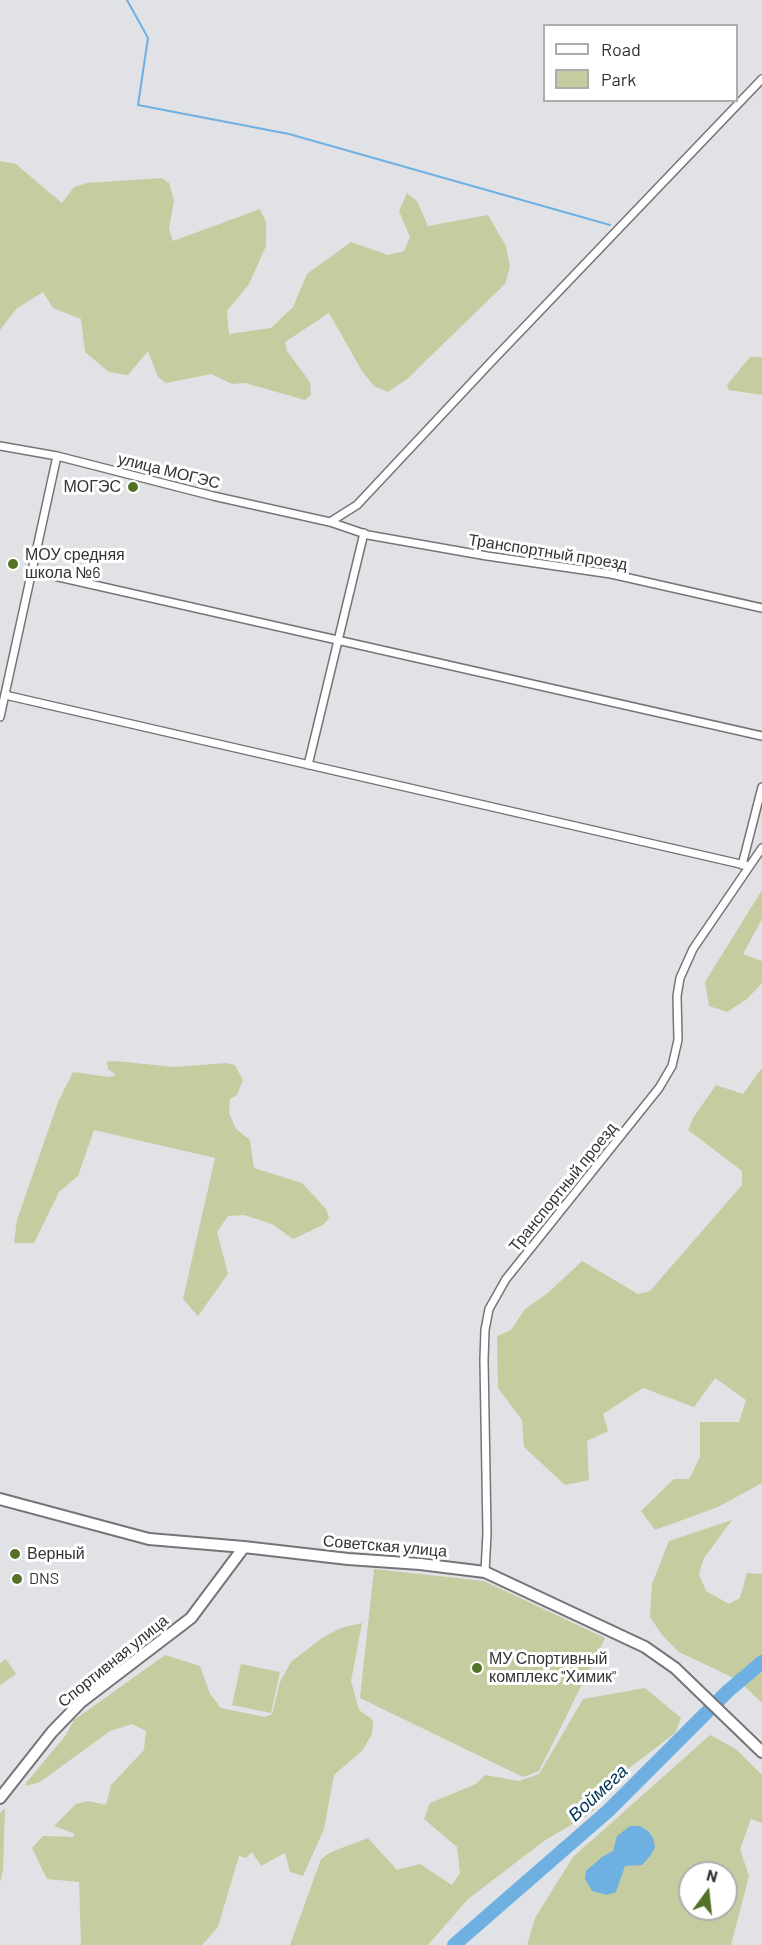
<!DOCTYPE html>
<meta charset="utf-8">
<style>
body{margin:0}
#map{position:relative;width:762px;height:1945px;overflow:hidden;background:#e1e2e6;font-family:Barlow,sans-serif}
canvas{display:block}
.legend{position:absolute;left:543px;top:24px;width:195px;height:78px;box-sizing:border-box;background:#fff;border:2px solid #adadae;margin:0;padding:8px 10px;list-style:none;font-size:18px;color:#333334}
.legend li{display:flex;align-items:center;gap:12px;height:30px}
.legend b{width:30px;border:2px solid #adadae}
.north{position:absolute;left:678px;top:1861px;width:60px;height:60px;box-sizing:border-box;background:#fff;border:2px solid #adadae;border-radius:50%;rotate:15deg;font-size:16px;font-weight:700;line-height:24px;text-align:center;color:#333334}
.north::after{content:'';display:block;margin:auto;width:21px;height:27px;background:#547227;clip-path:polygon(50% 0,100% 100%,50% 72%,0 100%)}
</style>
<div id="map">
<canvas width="762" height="1945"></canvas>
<ul class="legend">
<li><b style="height:8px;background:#fff"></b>Road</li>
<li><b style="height:16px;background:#c5cc9f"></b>Park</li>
</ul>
<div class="north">N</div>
</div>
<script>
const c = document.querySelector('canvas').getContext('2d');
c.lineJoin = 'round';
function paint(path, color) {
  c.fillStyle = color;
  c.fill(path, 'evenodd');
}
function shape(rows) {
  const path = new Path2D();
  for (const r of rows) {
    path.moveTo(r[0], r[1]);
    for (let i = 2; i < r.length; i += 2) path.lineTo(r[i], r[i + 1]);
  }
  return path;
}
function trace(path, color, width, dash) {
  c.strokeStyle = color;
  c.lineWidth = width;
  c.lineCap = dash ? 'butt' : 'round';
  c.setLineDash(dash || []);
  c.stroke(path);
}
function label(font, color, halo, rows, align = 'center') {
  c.font = font + ' Barlow,sans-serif';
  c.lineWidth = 6;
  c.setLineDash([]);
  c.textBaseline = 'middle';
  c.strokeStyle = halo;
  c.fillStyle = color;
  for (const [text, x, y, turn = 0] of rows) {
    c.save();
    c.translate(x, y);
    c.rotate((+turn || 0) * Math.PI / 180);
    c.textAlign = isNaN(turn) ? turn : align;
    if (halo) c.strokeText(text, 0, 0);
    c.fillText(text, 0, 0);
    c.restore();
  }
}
paint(shape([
 [0,161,16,164,62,203,74,187,87,183,162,178,169,183,174,200,169,229,173,241,260,209,266,222,266,246,249,284,227,311,229,334,271,328,293,307,307,274,351,242,388,255,404,251,410,237,399,211,407,193,417,201,428,226,488,215,506,246,510,267,505,284,407,379,388,392,374,386,362,371,329,313,285,342,287,351,310,382,311,395,305,400,245,383,232,384,211,374,166,383,158,377,148,351,128,375,109,372,85,352,81,319,53,308,43,292,16,309,0,330],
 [750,357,762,357,762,395,729,390,727,385],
 [762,890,762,919,743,954,762,961,762,983,747,999,727,1012,709,1006,705,982],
 [115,1061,174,1067,226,1063,235,1065,243,1080,237,1095,230,1099,229,1113,236,1129,250,1140,254,1168,302,1183,326,1209,329,1218,323,1225,293,1239,272,1224,244,1215,228,1216,217,1232,228,1274,198,1316,183,1299,215,1158,94,1130,78,1176,59,1192,34,1243,14,1243,17,1220,58,1102,73,1072,109,1077,116,1075,108,1069,107,1062],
 [762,1068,762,1483,718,1507,655,1530,641,1511,674,1479,689,1479,700,1457,700,1422,739,1422,746,1400,715,1378,694,1407,643,1388,603,1414,608,1431,587,1441,589,1480,565,1485,524,1447,522,1420,498,1388,497,1336,511,1330,525,1309,548,1293,582,1261,638,1294,650,1291,742,1185,742,1171,688,1130,693,1118,716,1085,743,1094],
 [732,1520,704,1558,699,1574,706,1591,729,1604,740,1598,747,1573,762,1574,762,1703,738,1680,679,1652,663,1636,650,1617,652,1584,669,1541],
 [374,1569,484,1581,605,1638,539,1771,523,1777,360,1698],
 [362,1623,351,1681,359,1710,373,1720,372,1734,362,1751,334,1775,324,1829,303,1876,290,1872,285,1853,261,1866,252,1852,246,1858,239,1856,218,1927,202,1945,81,1945,79,1882,47,1879,32,1848,43,1836,73,1837,75,1834,54,1826,76,1804,89,1801,106,1805,111,1785,144,1750,146,1731,132,1724,110,1731,40,1782,26,1786,26,1783,66,1735,74,1720,165,1655,200,1666,210,1694,221,1708,265,1717,272,1714,280,1682,291,1662,322,1638,341,1628],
 [6,1659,16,1674,0,1685,0,1663],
 [241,1664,280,1672,271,1713,232,1705],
 [645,1688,681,1718,675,1733,623,1773,591,1813,544,1841,468,1899,428,1945,290,1945,321,1859,331,1852,368,1838,397,1870,420,1864,452,1885,460,1873,457,1847,424,1819,430,1803,476,1784,485,1775,519,1781,539,1774,583,1699],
 [710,1735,736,1749,762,1775,762,1823,751,1819,740,1849,749,1876,731,1945,527,1945,535,1918,573,1857],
 [690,1873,726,1873,726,1909,690,1909],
 [5,1808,3,1869,0,1883,0,1813]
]), '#c5cc9f');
paint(shape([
 [630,1826,640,1826,648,1831,653,1838,655,1847,651,1855,642,1865,625,1866,616,1892,607,1895,592,1891,585,1879,586,1871,602,1857,613,1851,617,1836]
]), '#6fb0e3');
trace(shape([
 [127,0,148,38,138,105,289,134,610,225]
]), '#6fb0e3', 2);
trace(shape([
 [454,1945,608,1811,728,1691,762,1662]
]), '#6fb0e3', 14);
const street = shape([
 [0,446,57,456,213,496,330,522,368,535,487,556,611,574,762,608],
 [330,522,357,505,492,361,762,79],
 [32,571,762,736],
 [5,695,749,866],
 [0,717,57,456],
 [308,765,364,533],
 [742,865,762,787],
 [485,1572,487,1533,484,1360,485,1330,489,1309,506,1279,659,1088,672,1066,678,1040,677,996,680,978,693,949,762,848]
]);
const secondary = shape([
 [0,1499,149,1539,244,1547,348,1559,420,1564,485,1572,645,1647,675,1668,762,1752],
 [0,1798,52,1732,81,1702,191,1618,244,1547]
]);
trace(street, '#747579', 10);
trace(secondary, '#747579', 14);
trace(street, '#fff', 7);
trace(secondary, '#fff', 10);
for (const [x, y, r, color] of [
 [133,487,6,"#547227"],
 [13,564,6,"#547227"],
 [15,1554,6,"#547227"],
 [17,1579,6,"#547227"],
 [477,1668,6,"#547227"]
]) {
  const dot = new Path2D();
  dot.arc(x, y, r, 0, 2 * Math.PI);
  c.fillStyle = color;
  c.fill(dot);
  trace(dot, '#fff', 2);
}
label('16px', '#333334', '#fff', [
 ["улица МОГЭС",169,471,14],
 ["Транспортный проезд",548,552,9],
 ["Транспортный проезд",563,1187,-51],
 ["Советская улица",385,1546,5],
 ["Спортивная улица",113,1661,-39]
]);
label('16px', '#333334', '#fff', [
 ["МОГЭС",121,487,"right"],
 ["МОУ средняя",25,555],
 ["школа №6",25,573],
 ["Верный",27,1554],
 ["DNS",29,1579],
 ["МУ Спортивный",489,1659],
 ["комплекс \"Химик\"",489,1677]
], 'left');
label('italic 18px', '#003253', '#fff', [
 ["Воймега",598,1793,-43]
]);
</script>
